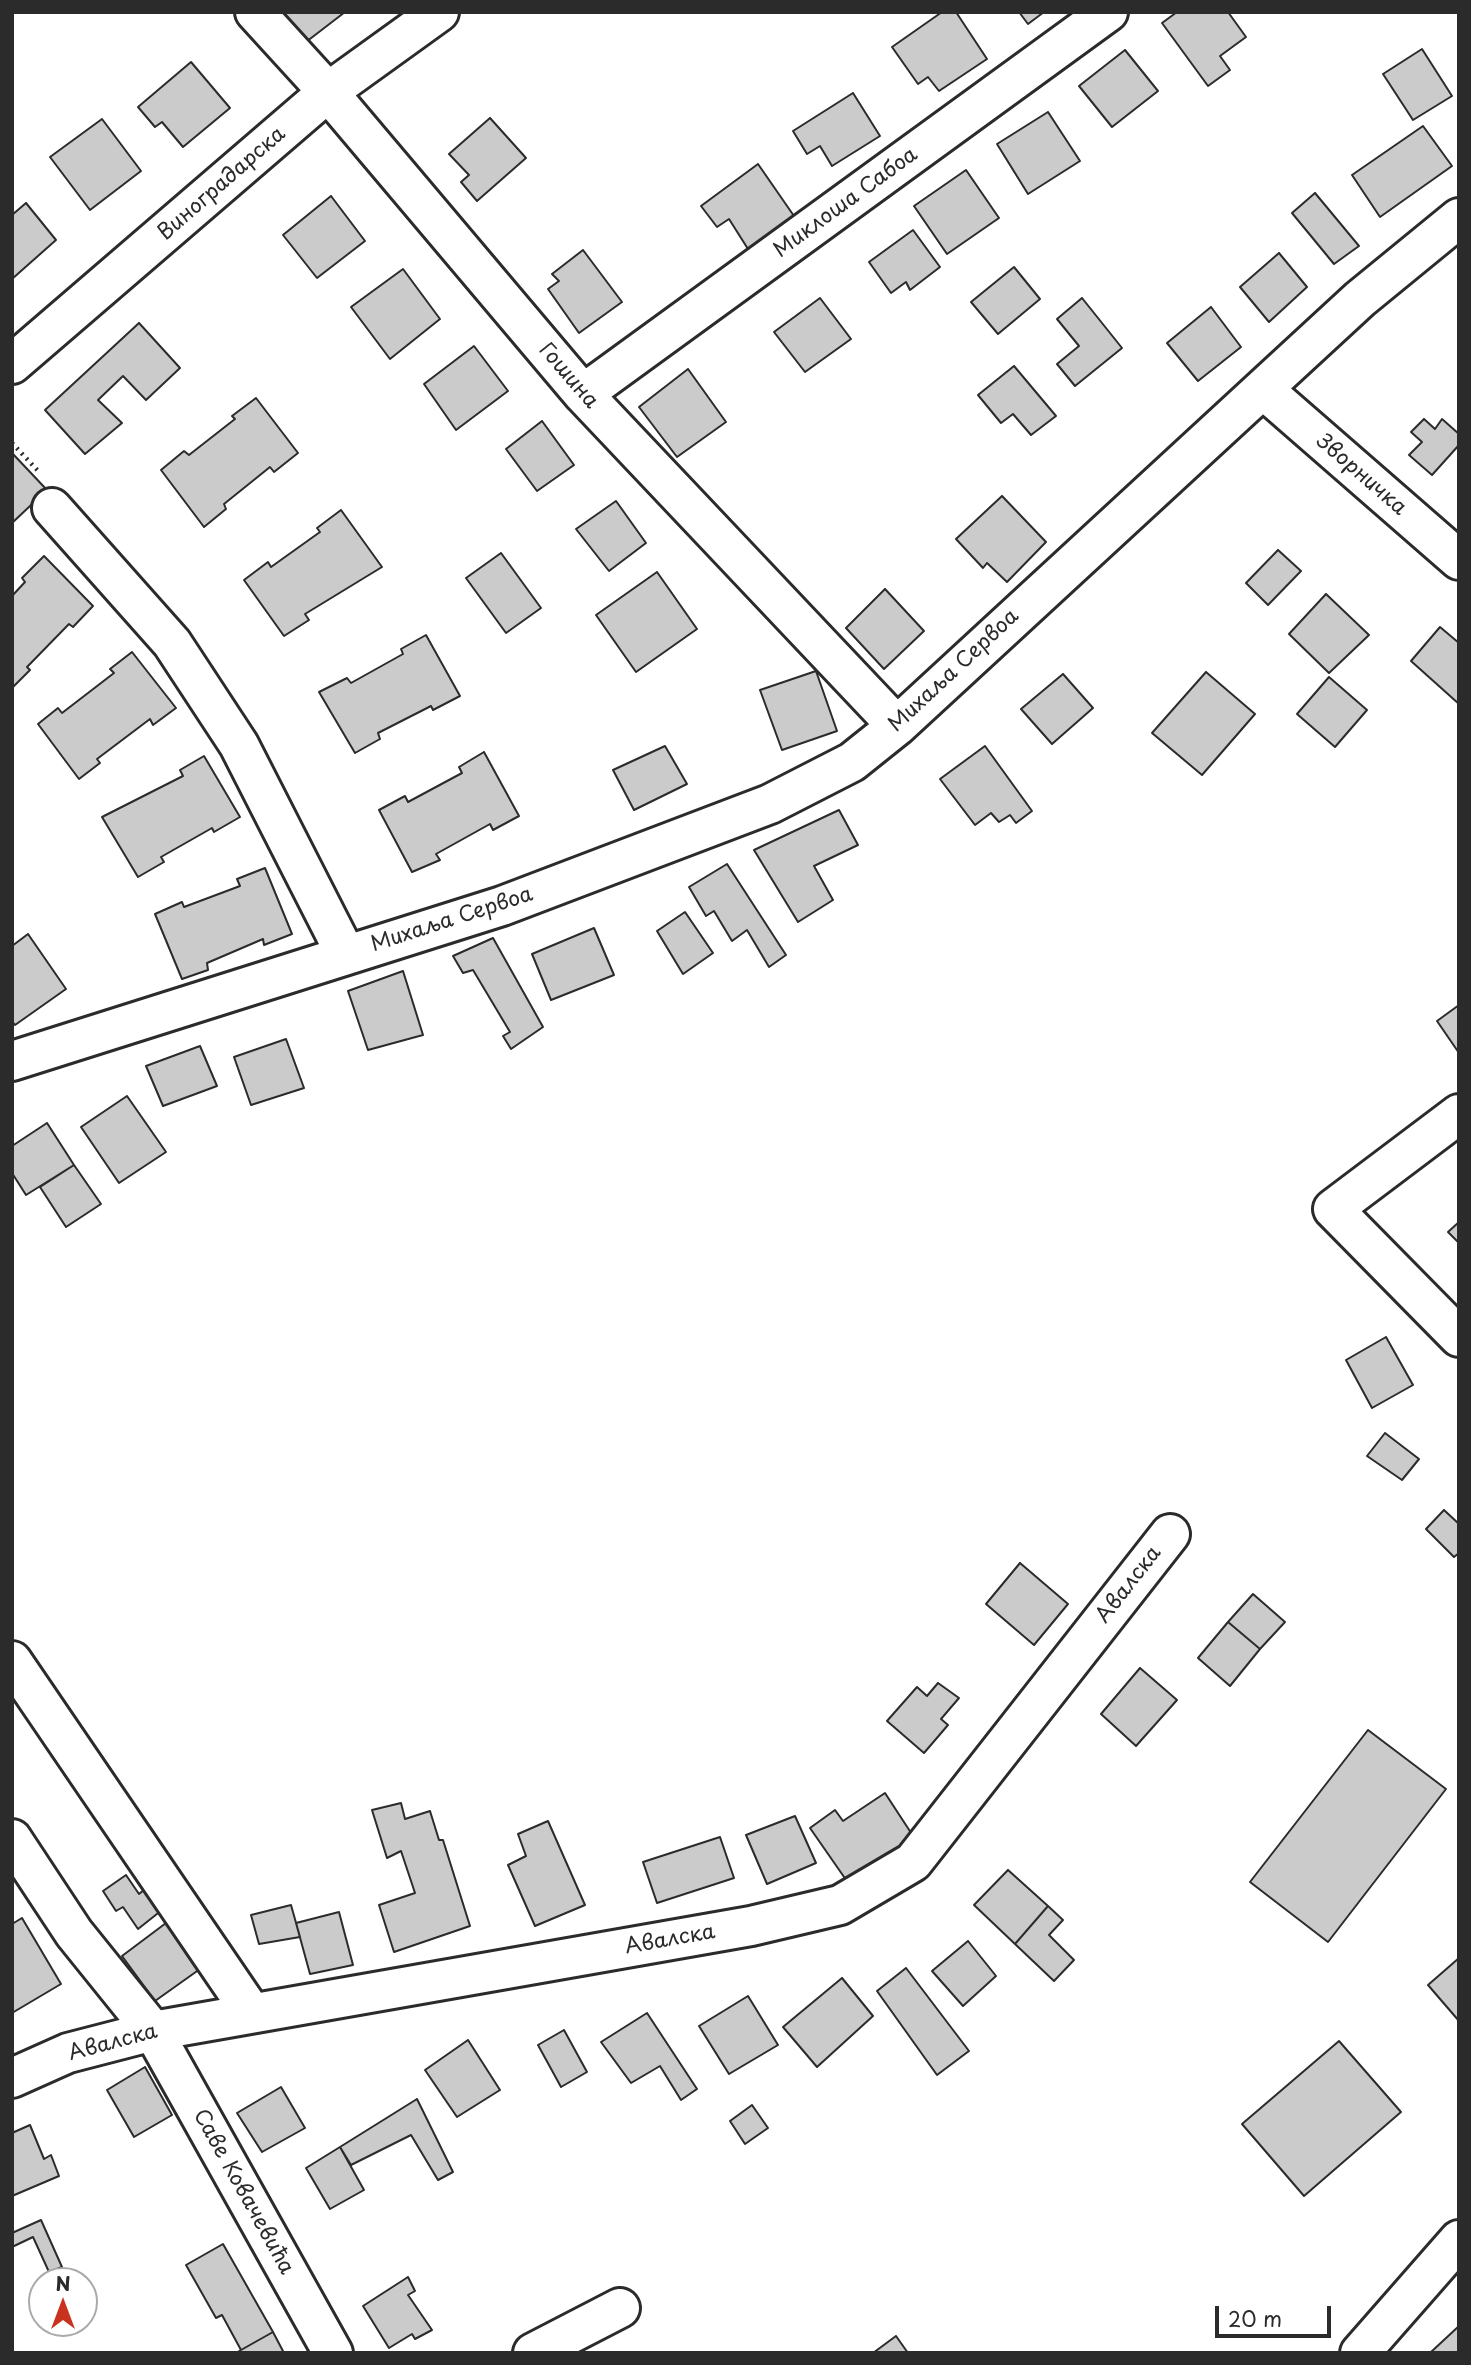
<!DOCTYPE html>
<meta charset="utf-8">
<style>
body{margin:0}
#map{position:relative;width:1471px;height:2365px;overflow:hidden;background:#fff;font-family:"Playpen Sans",sans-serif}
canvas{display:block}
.frame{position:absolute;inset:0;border:14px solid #2b2b2b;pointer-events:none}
.north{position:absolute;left:28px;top:2267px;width:70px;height:70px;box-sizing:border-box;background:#fff;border:2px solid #aaa;border-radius:50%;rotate:0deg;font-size:19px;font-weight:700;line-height:28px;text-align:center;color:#2b2b2b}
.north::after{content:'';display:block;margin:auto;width:24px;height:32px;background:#c8321e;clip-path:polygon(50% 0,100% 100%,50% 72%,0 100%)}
.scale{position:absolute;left:1215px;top:2306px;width:116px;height:32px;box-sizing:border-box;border:4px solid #2b2b2b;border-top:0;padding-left:9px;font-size:21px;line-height:24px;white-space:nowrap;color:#2b2b2b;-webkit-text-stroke:5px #fff;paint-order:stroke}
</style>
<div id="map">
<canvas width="1471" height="2365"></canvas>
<div class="frame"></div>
<div class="north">N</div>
<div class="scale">20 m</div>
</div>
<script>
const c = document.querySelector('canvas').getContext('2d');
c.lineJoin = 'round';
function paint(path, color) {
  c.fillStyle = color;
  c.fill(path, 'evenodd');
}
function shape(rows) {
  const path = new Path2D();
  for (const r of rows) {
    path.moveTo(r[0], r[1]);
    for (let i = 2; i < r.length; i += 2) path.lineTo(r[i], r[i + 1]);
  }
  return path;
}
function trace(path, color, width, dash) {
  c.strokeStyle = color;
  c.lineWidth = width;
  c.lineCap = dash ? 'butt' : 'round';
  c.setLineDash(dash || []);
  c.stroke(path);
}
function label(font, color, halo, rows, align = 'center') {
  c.font = font + ' "Playpen Sans",sans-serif';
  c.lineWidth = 7;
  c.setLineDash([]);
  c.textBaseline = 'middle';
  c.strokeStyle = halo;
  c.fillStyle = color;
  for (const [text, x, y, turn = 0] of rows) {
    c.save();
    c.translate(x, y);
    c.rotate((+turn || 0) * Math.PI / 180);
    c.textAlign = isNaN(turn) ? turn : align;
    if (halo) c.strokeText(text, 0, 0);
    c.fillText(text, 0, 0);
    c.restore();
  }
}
const building = shape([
 [283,12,345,12,306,42,283,12],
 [942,12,956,12,987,59,939,91,928,77,918,84,892,47,942,12],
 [1019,12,1044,12,1028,24,1019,12],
 [1177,12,1228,12,1246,37,1220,56,1230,70,1208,86,1162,23,1177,12],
 [1422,49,1452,96,1413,120,1383,74,1422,49],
 [1125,50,1158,91,1112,127,1079,86,1125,50],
 [191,62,230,108,183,147,162,122,155,127,138,107,191,62],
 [853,93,880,136,832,166,820,146,807,154,793,131,853,93],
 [1048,112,1080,161,1028,194,997,144,1048,112],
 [490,118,526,158,477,201,461,182,469,175,449,154,490,118],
 [102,119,141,171,90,210,50,157,102,119],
 [1423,126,1452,166,1380,217,1352,175,1423,126],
 [758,164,794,216,748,249,729,219,717,227,701,206,758,164],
 [966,170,999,218,947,254,914,206,966,170],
 [1315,193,1359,246,1334,264,1292,213,1315,193],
 [331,196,365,241,317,278,283,235,331,196],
 [26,203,56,240,12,279,12,215,26,203],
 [913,230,940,267,910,290,906,282,891,293,869,262,913,230],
 [583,250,622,302,579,333,548,289,559,281,552,274,583,250],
 [1279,253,1307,287,1269,322,1240,287,1279,253],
 [1014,267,1040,299,998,334,971,302,1014,267],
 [403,269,440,319,390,359,351,307,403,269],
 [820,298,851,339,805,372,774,332,820,298],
 [1082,298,1122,348,1075,386,1057,364,1079,346,1057,319,1082,298],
 [1211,307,1241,347,1198,381,1167,343,1211,307],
 [139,323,180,368,146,400,123,376,98,400,122,423,85,454,45,410,139,323],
 [474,346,508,391,456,430,424,384,474,346],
 [1014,366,1056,416,1031,435,1013,414,1001,423,978,395,1014,366],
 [688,369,726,422,677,457,639,407,688,369],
 [256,398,298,453,274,472,270,467,224,504,226,509,204,527,161,470,184,451,189,455,235,419,232,416,256,398],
 [1424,419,1435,429,1442,419,1459,434,1459,445,1432,475,1409,455,1422,442,1411,432,1424,419],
 [542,421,574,465,537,491,506,449,542,421],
 [12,453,47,490,12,523,12,453],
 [1002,496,1046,542,1007,582,987,563,983,568,956,539,1002,496],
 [616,501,646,543,609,571,576,529,616,501],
 [341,510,382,567,305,614,309,620,284,636,244,580,268,562,271,567,320,532,317,528,341,510],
 [1278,550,1301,571,1268,605,1246,583,1278,550],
 [501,553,541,608,506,633,466,578,501,553],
 [44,556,93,606,73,627,69,624,27,667,30,670,12,688,12,596,25,582,22,578,44,556],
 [657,572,697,629,636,672,596,615,657,572],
 [885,589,924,631,884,669,846,628,885,589],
 [1326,594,1369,635,1329,673,1289,634,1326,594],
 [1440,627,1459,643,1459,704,1411,661,1440,627],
 [426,635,460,696,433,710,431,706,378,733,380,739,355,753,319,692,347,678,351,683,403,654,401,649,426,635],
 [132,652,176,708,153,725,150,719,97,759,100,763,79,779,38,724,58,708,62,713,114,673,110,669,132,652],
 [816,671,837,731,782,750,760,690,816,671],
 [1206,672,1255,714,1202,775,1152,733,1206,672],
 [1063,674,1093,708,1052,744,1021,709,1063,674],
 [1329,677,1367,710,1335,747,1297,714,1329,677],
 [665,746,687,784,634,810,613,770,665,746],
 [985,746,1032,811,1016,823,1010,815,999,822,991,813,975,825,940,779,985,746],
 [484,752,519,816,493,830,490,824,436,854,440,860,412,872,379,810,405,796,408,802,462,773,459,767,484,752],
 [204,756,240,817,214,832,212,828,161,857,164,862,138,877,102,817,183,776,180,770,204,756],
 [839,810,858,845,814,866,833,900,798,922,754,850,839,810],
 [727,864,786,955,769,967,747,930,732,941,714,911,706,916,689,887,727,864],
 [265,868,292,934,264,945,263,939,207,963,208,970,182,979,155,914,182,902,184,907,240,886,237,879,265,868],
 [685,912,713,953,683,974,657,931,685,912],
 [594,928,614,975,551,1000,532,954,594,928],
 [28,934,66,989,15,1025,12,1021,12,946,28,934],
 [493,938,543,1027,511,1049,503,1036,510,1032,473,970,463,973,453,956,493,938],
 [403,971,423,1035,368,1050,348,991,403,971],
 [1459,1005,1459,1053,1437,1021,1459,1005],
 [286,1039,304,1088,251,1105,234,1057,286,1039],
 [200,1046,217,1086,163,1106,146,1066,200,1046],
 [127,1096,166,1152,119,1183,81,1127,127,1096],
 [47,1123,74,1165,26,1195,12,1173,12,1146,47,1123],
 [74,1165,101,1204,66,1227,40,1187,74,1165],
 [1459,1222,1459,1243,1448,1232,1459,1222],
 [1386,1337,1413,1385,1372,1408,1346,1360,1386,1337],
 [1385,1433,1419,1459,1402,1480,1367,1456,1385,1433],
 [1444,1510,1459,1524,1459,1553,1454,1557,1426,1529,1444,1510],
 [1020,1563,1068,1604,1034,1645,986,1604,1020,1563],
 [1253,1594,1285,1622,1260,1649,1228,1622,1253,1594],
 [1228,1622,1260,1649,1230,1686,1198,1658,1228,1622],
 [1140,1668,1177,1700,1136,1746,1101,1714,1140,1668],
 [938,1683,959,1698,941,1719,948,1725,924,1753,887,1721,917,1687,927,1696,938,1683],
 [1368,1730,1446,1789,1328,1942,1250,1882,1368,1730],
 [885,1793,917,1842,851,1887,810,1828,835,1810,843,1821,885,1793],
 [401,1803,405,1819,430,1811,439,1840,443,1840,470,1926,394,1952,379,1905,415,1893,401,1851,387,1858,372,1810,401,1803],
 [795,1816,816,1863,767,1884,746,1835,795,1816],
 [548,1821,585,1905,535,1926,508,1865,526,1856,518,1834,548,1821],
 [720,1837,734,1878,657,1903,643,1862,720,1837],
 [1008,1870,1048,1906,1015,1944,974,1905,1008,1870],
 [126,1875,139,1894,152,1883,167,1906,138,1929,123,1907,116,1911,103,1891,126,1875],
 [291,1905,300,1937,259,1944,251,1915,291,1905],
 [1048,1906,1063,1920,1049,1935,1074,1960,1054,1981,1015,1944,1048,1906],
 [339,1912,353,1965,310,1974,296,1923,339,1912],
 [174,1917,207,1964,155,2001,122,1956,174,1917],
 [22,1918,61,1984,12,2013,12,1924,22,1918],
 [968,1941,996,1976,963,2006,932,1971,968,1941],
 [1459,1958,1459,2021,1428,1985,1459,1958],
 [906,1968,969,2051,937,2075,877,1991,906,1968],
 [842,1978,873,2016,817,2067,783,2027,842,1978],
 [748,1996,778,2045,729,2074,699,2026,748,1996],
 [647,2013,697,2089,681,2100,660,2066,631,2083,601,2042,647,2013],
 [564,2030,587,2072,561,2087,538,2045,564,2030],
 [468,2040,500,2090,457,2117,425,2070,468,2040],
 [1339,2041,1401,2112,1304,2196,1242,2124,1339,2041],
 [145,2067,172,2115,134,2137,107,2090,145,2067],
 [281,2087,305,2128,262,2152,237,2113,281,2087],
 [417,2099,453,2172,438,2180,411,2135,351,2165,340,2147,417,2099],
 [752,2105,768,2128,745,2144,730,2121,752,2105],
 [30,2125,44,2159,51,2155,59,2176,12,2196,12,2133,30,2125],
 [340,2147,364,2190,330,2209,306,2168,340,2147],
 [41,2220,62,2267,49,2272,33,2237,12,2247,12,2233,41,2220],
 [223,2244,273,2332,241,2350,222,2315,216,2318,186,2265,223,2244],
 [408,2277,415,2291,408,2295,432,2330,415,2339,412,2334,389,2348,363,2306,408,2277],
 [1459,2326,1459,2353,1432,2353,1431,2352,1459,2326],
 [273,2332,284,2353,236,2353,241,2350,273,2332],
 [896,2336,908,2353,873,2353,896,2336]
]);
paint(building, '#cbcbcb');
trace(building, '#2b2b2b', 2);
const minor = shape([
 [255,12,328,92,583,394,897,726],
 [12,364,328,92,439,12],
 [1264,390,1459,560],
 [583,394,1108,12],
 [52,508,172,643,239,745,346,955],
 [12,1061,502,906,770,804,852,762,897,726,1360,299,1459,218],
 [1459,1114,1333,1209,1459,1337],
 [12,1661,251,2012],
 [12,1839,74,1933,153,2031,333,2353],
 [12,2078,68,2053,153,2031,751,1926,840,1905,913,1862,1170,1534],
 [533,2353,620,2308],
 [1360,2353,1459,2240]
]);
trace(minor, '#2b2b2b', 44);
trace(shape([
 [12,443,40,473]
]), '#2b2b2b', 4.5, [2, 5]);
trace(minor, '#fff', 38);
label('21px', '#2b2b2b', '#fff', [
 ["Виноградарска",222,184,-41],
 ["Миклоша Сабоа",846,203,-36],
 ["Гошина",568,376,49],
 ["Зворничка",1361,475,41],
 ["Михаља Сервоа",954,671,-43],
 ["Михаља Сервоа",452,920,-18],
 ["Авалска",1129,1585,-52],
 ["Авалска",670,1940,-10],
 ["Авалска",113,2043,-15],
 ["Саве Ковачевића",243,2192,61]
]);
</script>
